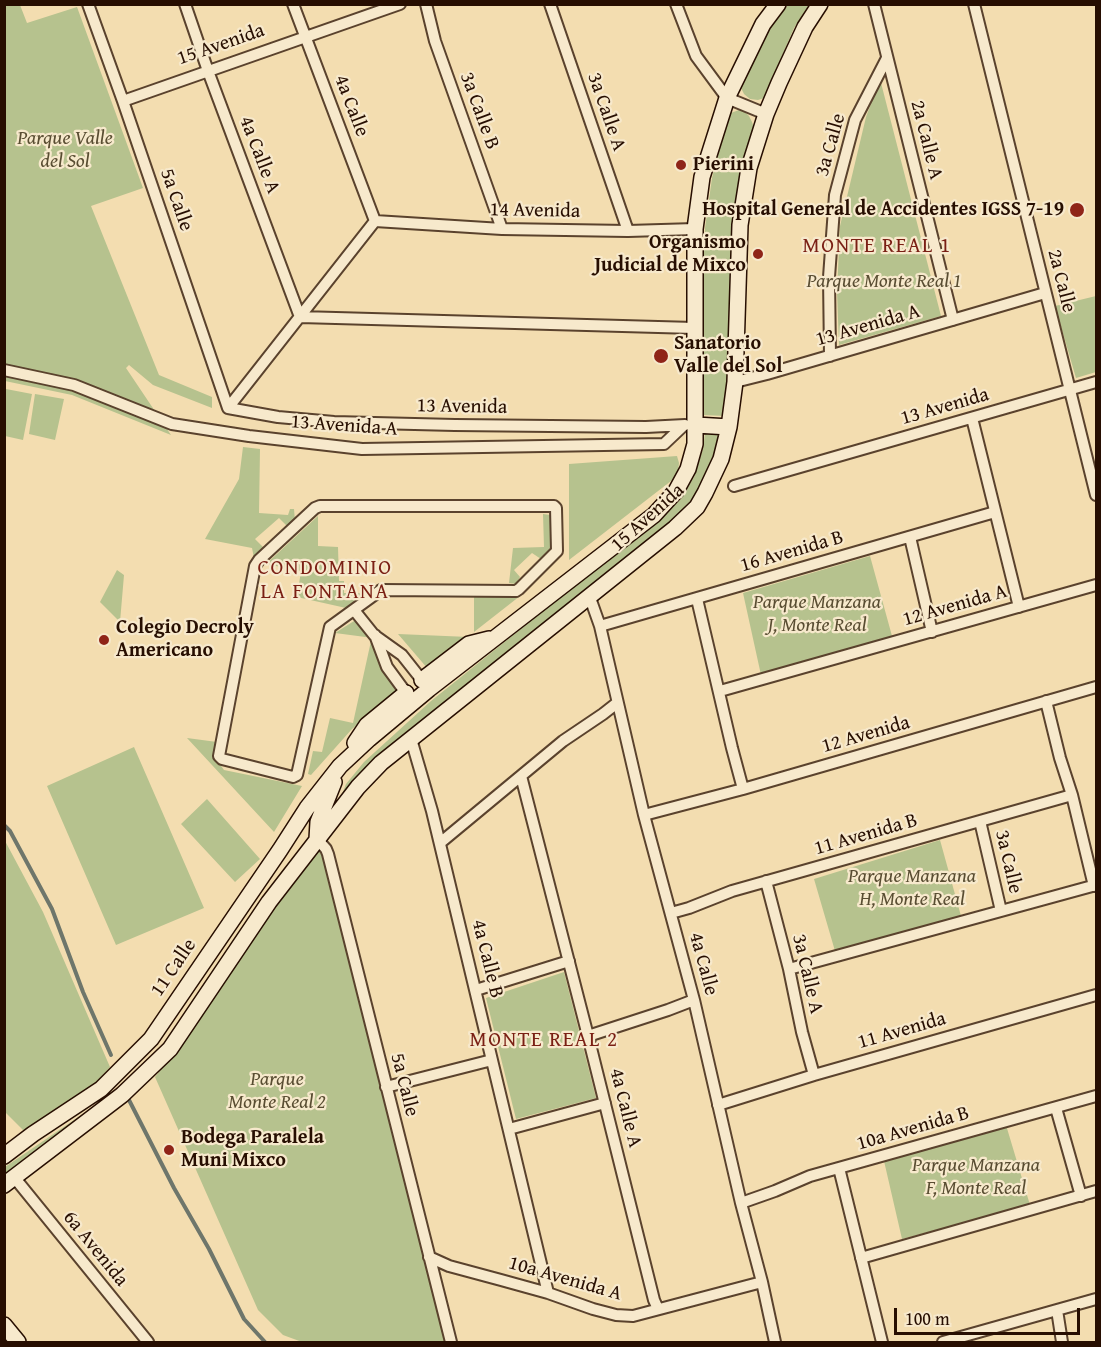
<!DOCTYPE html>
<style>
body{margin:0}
#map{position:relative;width:1101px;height:1347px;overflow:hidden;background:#f3ddb0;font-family:"Gentium Book Plus",serif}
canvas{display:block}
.frame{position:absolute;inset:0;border:6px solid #270e01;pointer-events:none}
.scale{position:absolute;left:894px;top:1308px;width:186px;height:27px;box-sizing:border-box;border:3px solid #270e01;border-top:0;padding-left:8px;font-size:18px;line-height:21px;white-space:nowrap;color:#270e01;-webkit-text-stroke:4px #f7e9cc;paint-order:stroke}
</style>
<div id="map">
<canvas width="1101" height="1347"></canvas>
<div class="frame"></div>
<div class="scale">100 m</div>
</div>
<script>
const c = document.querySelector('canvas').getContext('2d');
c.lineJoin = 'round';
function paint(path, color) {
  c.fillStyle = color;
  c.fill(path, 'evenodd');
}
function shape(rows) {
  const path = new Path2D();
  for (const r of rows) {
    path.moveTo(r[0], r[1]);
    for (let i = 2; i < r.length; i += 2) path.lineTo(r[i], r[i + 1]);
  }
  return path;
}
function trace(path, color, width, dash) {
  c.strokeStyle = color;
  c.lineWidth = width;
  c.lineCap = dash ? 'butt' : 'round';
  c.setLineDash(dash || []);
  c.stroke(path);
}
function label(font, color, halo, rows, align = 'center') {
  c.font = font + ' "Gentium Book Plus",serif';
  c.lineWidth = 4.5;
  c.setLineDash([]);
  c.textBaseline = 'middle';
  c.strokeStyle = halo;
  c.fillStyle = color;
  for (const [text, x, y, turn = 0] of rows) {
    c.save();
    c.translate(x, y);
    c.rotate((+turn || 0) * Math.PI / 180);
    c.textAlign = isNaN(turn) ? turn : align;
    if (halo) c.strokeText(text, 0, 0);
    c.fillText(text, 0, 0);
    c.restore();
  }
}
paint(shape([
 [4,5,20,5,27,23,77,7,143,188,91,206,159,375,212,397,212,408,153,385,129,365,126,368,171,435,72,395,5,381],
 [788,5,809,5,794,28,764,98,758,100,750,99,744,94,740,86,773,23],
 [880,79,941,316,839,345,837,292,840,226,866,117],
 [739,110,745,112,749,116,752,122,754,128,743,164,725,416,703,415,701,330,705,228,712,178,728,114],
 [1096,296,1096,372,1076,378,1055,306],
 [6,389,32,394,23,440,5,436,4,397],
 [35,394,64,399,55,440,29,434],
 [705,433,720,433,717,454,694,499,674,520,336,810,346,784,364,762,431,701,583,579,656,523,681,499,694,477,703,449],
 [243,447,260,449,259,513,288,515,290,509,294,509,295,521,288,527,279,518,255,539,264,548,254,558,252,548,205,539,239,479],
 [677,456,679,463,678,472,671,481,569,560,569,464],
 [543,514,550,515,550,551,541,559,532,553,514,570,520,577,516,584,509,583,513,548,544,547],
 [318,516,318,546,338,547,339,581,344,581,344,593,364,593,346,608,297,597,301,571,266,564],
 [870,556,892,636,761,675,743,593],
 [117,570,124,575,120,622,100,602],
 [474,594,520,596,474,632],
 [359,620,373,638,335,633,354,621],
 [398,634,469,637,428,669],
 [371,641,375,641,403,685,352,729,311,775,308,774,313,751,322,752,330,718,353,723],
 [187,738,217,742,216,759,224,770,302,786,274,832],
 [134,747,204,908,116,945,47,786],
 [207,799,260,859,235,882,181,824],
 [4,839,43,912,110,1067,90,1089,24,1131,5,1112],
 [940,840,961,916,835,951,814,879],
 [323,843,449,1342,302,1342,283,1335,258,1310,155,1077,174,1053,271,903],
 [564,972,596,1098,516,1119,486,998],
 [96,1105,5,1176,5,1167],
 [1006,1125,1030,1205,902,1239,884,1161]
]), '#b6c28e');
trace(shape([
 [4,825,10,831,52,909,83,992,111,1055],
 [129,1100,174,1188,209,1249,244,1319,265,1342]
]), '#6e766b', 4);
const street = shape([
 [88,4,123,101,228,408],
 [185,4,208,71,300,317,694,328],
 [293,4,375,221],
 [426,4,435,41,502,229],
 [550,4,628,231],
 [676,4,696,56,727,98,766,114],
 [874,4,953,320],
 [974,4,1096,495],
 [123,101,400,4],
 [375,221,502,229,628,231,695,229],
 [830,356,829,277,835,195,855,120,887,58],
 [4,370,74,385,172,424,249,436,362,449,664,444,683,426],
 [735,382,767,374,1045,293],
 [228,408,278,417,334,422,455,425,646,427,685,425],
 [228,408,375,221],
 [972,418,1019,607],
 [734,486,1096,382],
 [320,506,554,506,556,508,557,551,519,589,516,591,381,590,330,627,297,775,293,777,222,759,219,756,255,566,259,560,315,508,320,506],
 [910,537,932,632],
 [589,595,600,626,644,815,694,1000,741,1203,762,1282,775,1342],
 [697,599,732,748,743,789],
 [354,610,374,635,402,655,425,684],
 [600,626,995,512],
 [375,635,387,667,409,697],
 [720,691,1096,585],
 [1046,701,1060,758,1072,795,1094,886],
 [411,739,432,811,548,1293],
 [521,776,588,1036,654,1300,658,1309],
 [644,815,743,789,1096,687],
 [980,821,1001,911],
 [317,839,326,849,328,854,451,1342],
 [440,843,563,741,603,714,617,703],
 [766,881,789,969,802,1032,814,1075],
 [671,913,689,908,732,891,1072,795],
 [789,969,1096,885],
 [476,990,569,961],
 [588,1036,668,1010,694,1000],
 [386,1087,492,1060],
 [718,1105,814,1075,1096,995],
 [1056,1108,1081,1196],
 [509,1129,605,1103],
 [839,1168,882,1342],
 [14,1177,148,1342],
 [741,1203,775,1191,810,1176,1096,1096],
 [429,1257,449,1266,501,1280,548,1293,593,1309,616,1315,633,1316,762,1282],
 [861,1258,1096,1191],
 [1057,1310,1062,1342],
 [943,1342,1096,1299]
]);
const secondary = shape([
 [696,425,729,427],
 [422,680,469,644,489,639],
 [355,743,367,725,406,693],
 [317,839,318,822,334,782],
 [4,1156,33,1134,101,1089,151,1039,280,850,307,808,340,766,369,739,429,689,654,515,676,491,688,469,695,444,695,229,702,177,727,98,763,24,778,4],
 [4,1185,122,1095,170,1049,269,902,358,787,381,763,675,528,697,507,705,493,721,459,729,427,735,382,740,225,749,168,766,114,779,83,805,27,820,4],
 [4,1325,18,1342]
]);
trace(street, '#5a422d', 14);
trace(secondary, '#270e01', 18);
trace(street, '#f7e9cc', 10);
trace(secondary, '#f7e9cc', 15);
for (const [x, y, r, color] of [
 [681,165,6,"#8f2418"],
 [1077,210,8,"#8f2418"],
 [758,254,6,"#8f2418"],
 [661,356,8,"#8f2418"],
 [104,640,6,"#8f2418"],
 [169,1150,6,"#8f2418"]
]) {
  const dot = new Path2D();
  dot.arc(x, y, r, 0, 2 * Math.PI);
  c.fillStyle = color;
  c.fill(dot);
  trace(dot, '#f7e9cc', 2);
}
label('20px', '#270e01', '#f7e9cc', [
 ["15 Avenida",221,45,-19],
 ["4a Calle",351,106,69],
 ["3a Calle B",479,111,70],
 ["3a Calle A",606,112,71],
 ["2a Calle A",926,140,76],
 ["3a Calle",831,145,-74],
 ["4a Calle A",259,155,69],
 ["5a Calle",176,200,71],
 ["14 Avenida",535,211,1],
 ["2a Calle",1061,281,76],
 ["13 Avenida A",868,326,-16],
 ["13 Avenida",462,407,1],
 ["13 Avenida",945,407,-16],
 ["13 Avenida A",344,426,4],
 ["15 Avenida",648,518,-42],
 ["16 Avenida B",792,552,-16],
 ["12 Avenida A",955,606,-16],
 ["12 Avenida",866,735,-16],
 ["11 Avenida B",866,835,-16],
 ["3a Calle",1008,862,77],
 ["4a Calle B",487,959,76],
 ["4a Calle",703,964,75],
 ["11 Calle",174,968,-56],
 ["3a Calle A",807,974,77],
 ["11 Avenida",902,1031,-16],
 ["5a Calle",404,1085,76],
 ["4a Calle A",625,1108,76],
 ["10a Avenida B",913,1129,-16],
 ["6a Avenida",95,1249,51],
 ["10a Avenida A",565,1279,16]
]);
label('italic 20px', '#594d32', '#f7e9cc', [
 ["Parque Valle",65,139],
 ["del Sol",65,162],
 ["Parque Monte Real 1",884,282],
 ["Parque Manzana",817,603],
 ["J, Monte Real",817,626],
 ["Parque Manzana",912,877],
 ["H, Monte Real",912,900],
 ["Parque",277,1080],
 ["Monte Real 2",277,1103],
 ["Parque Manzana",976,1166],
 ["F, Monte Real",976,1189]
]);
label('bold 20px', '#270e01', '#f7e9cc', [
 ["Pierini",693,165],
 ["Hospital General de Accidentes IGSS 7-19",1064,210,"right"],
 ["Organismo",746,243,"right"],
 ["Judicial de Mixco",746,266,"right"],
 ["Sanatorio",674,344],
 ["Valle del Sol",674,367],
 ["Colegio Decroly",116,628],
 ["Americano",116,651],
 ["Bodega Paralela",181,1138],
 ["Muni Mixco",181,1161]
], 'left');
c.letterSpacing = '1.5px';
label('21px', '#7a1f14', '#f7e9cc', [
 ["MONTE REAL 1",877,247],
 ["CONDOMINIO",325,569],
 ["LA FONTANA",325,593],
 ["MONTE REAL 2",544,1041]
]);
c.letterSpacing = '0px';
</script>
